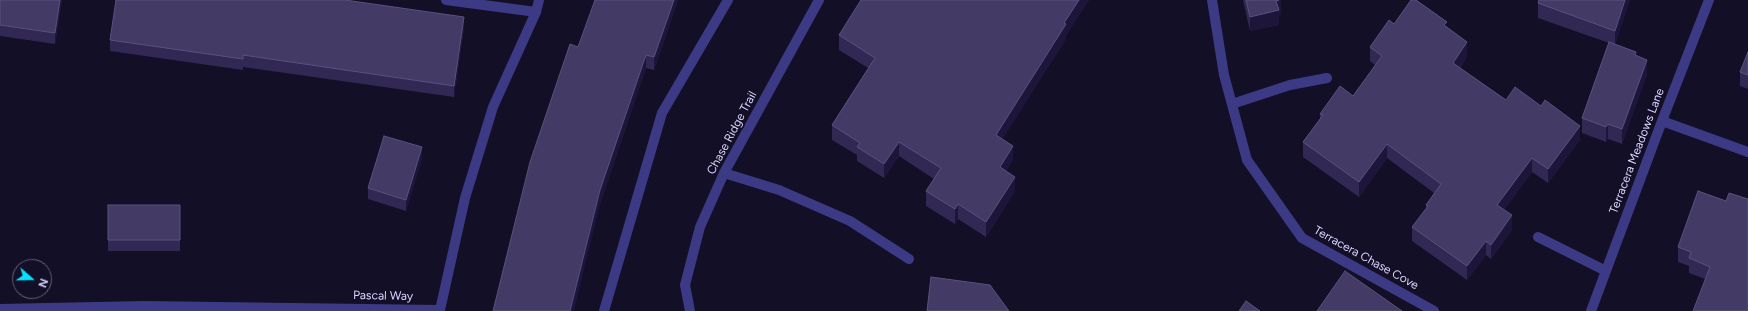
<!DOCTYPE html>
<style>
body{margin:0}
#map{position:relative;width:1748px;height:311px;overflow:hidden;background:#130f26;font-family:Figtree,sans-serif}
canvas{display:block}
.north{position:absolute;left:12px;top:259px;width:40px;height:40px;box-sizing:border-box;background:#130f26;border:1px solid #625e7d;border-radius:50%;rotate:110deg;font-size:11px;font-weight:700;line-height:16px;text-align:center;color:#d9d4ff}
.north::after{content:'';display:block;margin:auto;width:14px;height:18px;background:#00e5ff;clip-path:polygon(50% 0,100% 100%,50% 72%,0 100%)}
</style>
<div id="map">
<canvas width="1748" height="311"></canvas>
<div class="north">N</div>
</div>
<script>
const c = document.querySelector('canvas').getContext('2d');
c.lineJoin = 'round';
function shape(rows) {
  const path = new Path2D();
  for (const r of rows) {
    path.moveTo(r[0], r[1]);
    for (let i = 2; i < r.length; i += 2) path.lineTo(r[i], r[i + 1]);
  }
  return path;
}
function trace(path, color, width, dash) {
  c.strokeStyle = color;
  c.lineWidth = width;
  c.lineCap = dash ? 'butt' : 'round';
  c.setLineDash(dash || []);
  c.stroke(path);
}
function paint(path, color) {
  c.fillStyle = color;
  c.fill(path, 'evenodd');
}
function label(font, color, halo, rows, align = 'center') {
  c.font = font + ' Figtree,sans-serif';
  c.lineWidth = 3.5;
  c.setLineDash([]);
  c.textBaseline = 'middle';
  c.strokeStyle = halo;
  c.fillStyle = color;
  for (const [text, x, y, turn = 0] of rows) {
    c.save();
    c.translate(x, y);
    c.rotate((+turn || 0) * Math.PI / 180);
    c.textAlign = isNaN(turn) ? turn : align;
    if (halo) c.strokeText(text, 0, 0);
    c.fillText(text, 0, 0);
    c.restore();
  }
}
trace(shape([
 [446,0,536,12],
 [1212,0,1224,75,1247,160,1302,238,1434,311],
 [1232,104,1290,85,1327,78],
 [1662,121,1748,152],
 [724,173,779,190,850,221,909,259],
 [1538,237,1606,271],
 [604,311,662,113,728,0],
 [690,311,685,285,700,227,724,173,819,0],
 [1591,311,1662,121,1709,0]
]), '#3d3a85', 10);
trace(shape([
 [0,309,144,306,440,310,465,198,493,107,536,12,539,0]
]), '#3d3a85', 10);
paint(shape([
 [0,0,62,0,55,44,0,36],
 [595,0,678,0,654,70,646,68,600,204],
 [861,0,1089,0,1066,35,1066,39,1002,139,1013,160,1006,171,1015,191,986,237,958,219,955,224,926,206,926,191,934,179,899,156,884,178,857,161,857,155,832,140,832,125,868,68,839,50,839,35],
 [1243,0,1281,0,1281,14,1279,15,1279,25,1250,31],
 [1539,0,1630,0,1615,44,1636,56,1647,74,1622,144,1608,139,1606,142,1582,133,1582,118,1609,43,1538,18,1538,3],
 [1394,24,1447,27,1467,56,1460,68,1506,100,1580,140,1548,183,1532,172,1504,210,1512,230,1491,259,1486,255,1467,280,1412,241,1412,227,1426,209,1426,205,1434,193,1387,158,1359,197,1303,157,1303,142,1320,119,1320,114,1353,96,1375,65,1370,61,1370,47],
 [464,28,454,97,243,67,243,70,110,51,110,40],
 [1748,52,1748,89,1740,86,1740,72],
 [422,158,406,211,368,199,368,188],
 [1748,199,1705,279,1689,273,1689,266,1678,262,1678,247,1726,201],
 [108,205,180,205,180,251,108,251]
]), '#312854');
paint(shape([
 [60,0,62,0,55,44,55,33],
 [674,0,678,0,654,70,654,57],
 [1079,0,1089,0,1066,35,1066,39,996,150,996,135,1064,23],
 [1279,0,1281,0,1281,14,1279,15,1279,25,1250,31,1250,17,1276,1],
 [1625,0,1630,0,1615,45,1615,31],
 [464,17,464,28,454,97,454,86],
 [1467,42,1467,56,1453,77,1453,63],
 [646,55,646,68,600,204,574,311,570,311,600,190],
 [1647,60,1647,74,1622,144,1622,129],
 [1608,124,1608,139,1606,142,1606,127],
 [1580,126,1580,140,1548,183,1548,169],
 [899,142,899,156,884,178,884,164],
 [1387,144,1387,158,1359,197,1359,182],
 [1013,146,1013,160,1000,182,1000,167],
 [422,147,422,158,406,211,406,200],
 [1532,158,1532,172,1497,220,1497,205],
 [1015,177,1015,191,986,237,986,222],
 [958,204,958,219,955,224,955,209],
 [1512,215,1512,230,1491,259,1491,245],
 [1486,241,1486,255,1467,280,1467,266]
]), '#1d163a');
const building = shape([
 [0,0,60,0,55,33,0,25,0,0],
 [116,0,345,0,464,17,454,86,243,55,243,59,110,40,116,0],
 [595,0,674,0,654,57,646,55,600,190,570,311,493,311,530,162,570,44,578,47,595,0],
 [861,0,1079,0,1064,23,1066,24,996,135,1013,146,1000,167,1015,177,986,222,958,204,955,209,926,191,941,168,899,142,884,164,857,147,860,143,832,125,875,58,839,35,861,0],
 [1246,0,1279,0,1276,1,1279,10,1250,17,1246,0],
 [1411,0,1416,0,1447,22,1444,25,1467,42,1453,63,1506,100,1515,87,1541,106,1545,100,1580,126,1548,169,1532,158,1497,205,1512,215,1491,245,1486,241,1467,266,1412,227,1428,206,1426,205,1441,184,1387,144,1359,182,1303,142,1323,115,1320,114,1340,86,1353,96,1382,56,1370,47,1389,20,1394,24,1411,0],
 [1539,0,1625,0,1615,31,1538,3,1539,0],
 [1609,42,1636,52,1635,55,1647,60,1622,129,1608,124,1606,127,1582,118,1609,42],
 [1748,52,1748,75,1740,72,1748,52],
 [384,136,422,147,406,200,368,188,384,136],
 [1698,191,1726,201,1729,193,1748,199,1748,311,1693,311,1710,267,1689,258,1691,252,1678,247,1698,191],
 [108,205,180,205,180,240,108,240,108,205],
 [1345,271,1402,311,1317,311,1345,271],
 [931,277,990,285,1009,311,927,311,931,277],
 [1246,301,1260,311,1239,311,1246,301]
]);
paint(building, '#433a66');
trace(building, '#5a527e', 1);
label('12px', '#d9d4ff', '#130f26', [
 ["Chase Ridge Trail",732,133,-62],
 ["Terracera Meadows Lane",1637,151,-69],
 ["Terracera Chase Cove",1366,258,29],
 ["Pascal Way",383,296,1]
]);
</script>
